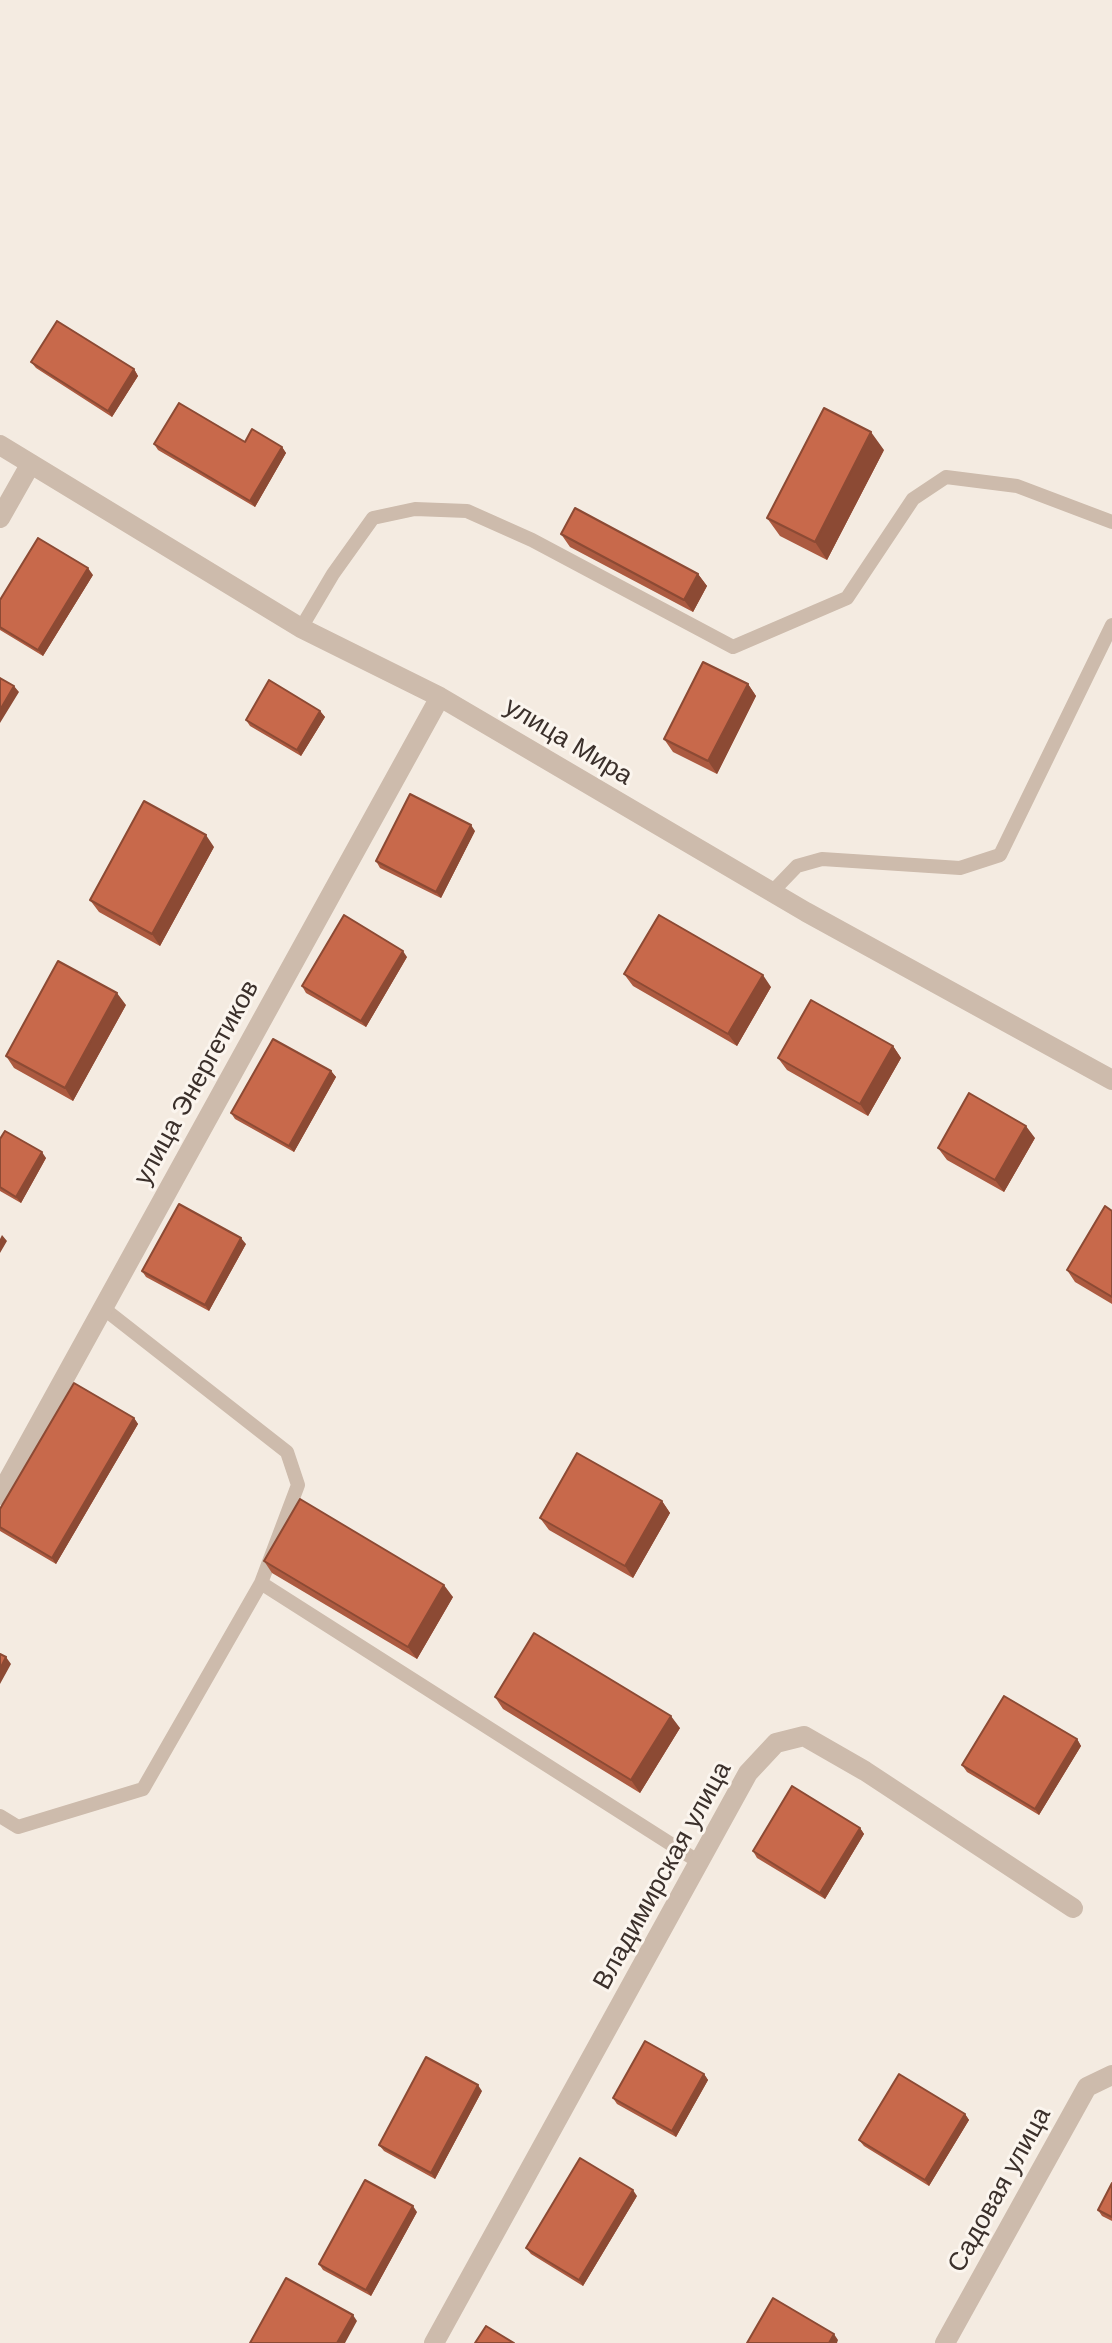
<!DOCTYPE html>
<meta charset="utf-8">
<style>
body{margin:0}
canvas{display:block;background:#f4ebe1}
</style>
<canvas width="1112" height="2343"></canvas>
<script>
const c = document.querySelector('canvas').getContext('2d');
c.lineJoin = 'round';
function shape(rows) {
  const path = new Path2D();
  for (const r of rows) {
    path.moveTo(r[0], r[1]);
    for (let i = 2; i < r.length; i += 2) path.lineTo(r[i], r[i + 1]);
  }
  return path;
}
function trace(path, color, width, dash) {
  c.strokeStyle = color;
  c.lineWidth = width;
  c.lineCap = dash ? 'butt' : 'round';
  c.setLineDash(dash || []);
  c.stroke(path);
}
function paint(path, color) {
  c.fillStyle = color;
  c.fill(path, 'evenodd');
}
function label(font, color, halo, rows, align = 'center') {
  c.font = font + ' Helvetica,sans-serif';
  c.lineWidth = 6;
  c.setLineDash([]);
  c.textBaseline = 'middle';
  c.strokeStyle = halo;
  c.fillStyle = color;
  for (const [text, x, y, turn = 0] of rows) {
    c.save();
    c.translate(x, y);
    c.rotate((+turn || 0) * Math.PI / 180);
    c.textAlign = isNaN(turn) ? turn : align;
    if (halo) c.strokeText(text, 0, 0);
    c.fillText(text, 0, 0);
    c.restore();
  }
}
trace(shape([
 [301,628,333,574,373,518,415,509,467,511,532,540,733,647,847,598,913,499,946,477,1017,486,1112,522],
 [772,892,797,866,822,859,960,868,1000,855,1112,625],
 [103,1308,287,1452,298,1485,261,1583,699,1862],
 [0,1816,18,1827,143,1789,261,1583]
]), '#cdbbac', 14);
trace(shape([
 [0,445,301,628,440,697,806,912,1112,1080],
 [0,518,30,465],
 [0,1495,440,697],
 [434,2343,748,1773,776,1743,804,1736,865,1771,1073,1908],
 [945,2343,1087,2087,1112,2075]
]), '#cdbbac', 20);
paint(shape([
 [31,362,134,369,138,376,112,417,36,368],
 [154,444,282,447,286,453,255,507,158,450],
 [884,450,827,560,780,536,767,518],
 [561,534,698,574,707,586,693,612,570,547],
 [93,575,43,656,0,630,0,600],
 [748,684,756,696,717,774,673,752,664,739],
 [320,711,325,717,301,756,250,726,246,720],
 [475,831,441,898,380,868,376,861],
 [214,847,160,946,99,912,90,900],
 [407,957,366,1027,306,993,302,986],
 [624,974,771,987,737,1046,633,986],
 [126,1005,73,1101,14,1068,6,1056],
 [893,1046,901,1058,868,1116,787,1070,778,1058],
 [331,1071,336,1077,294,1152,235,1119,231,1113],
 [1035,1138,1004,1192,947,1160,938,1148],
 [0,1139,46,1158,21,1203,0,1191],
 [1112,1211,1112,1304,1075,1282,1067,1270],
 [246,1244,209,1311,146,1277,142,1271],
 [134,1418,138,1424,56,1564,0,1531,0,1509],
 [662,1501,670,1513,633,1578,549,1530,540,1518],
 [264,1561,453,1597,417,1659,272,1573],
 [495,1697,680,1728,640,1793,503,1709],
 [1077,1739,1081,1746,1039,1815,967,1772,962,1765],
 [860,1828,864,1834,825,1899,757,1858,753,1851],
 [704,2074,708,2080,676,2137,617,2104,613,2098],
 [482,2091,435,2179,384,2151,379,2145],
 [965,2114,969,2120,929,2186,864,2146,859,2140],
 [1112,2183,1112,2221,1102,2216,1098,2210],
 [637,2196,583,2286,531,2254,526,2248],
 [417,2212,371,2296,323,2270,319,2264]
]), '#ac5a40');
paint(shape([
 [134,369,138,376,112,417,108,411],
 [871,432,884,450,827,560,815,542],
 [282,447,286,453,255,507,250,501],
 [88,568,93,575,43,656,38,650],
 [698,574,707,586,693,612,684,600],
 [748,684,756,696,717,774,708,761],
 [14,686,19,692,0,723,0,710],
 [320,711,325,717,301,756,297,750],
 [471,825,475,831,441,898,436,892],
 [206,835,214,847,160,946,152,934],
 [403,951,407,957,366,1027,361,1021],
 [763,975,771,987,737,1046,728,1034],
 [117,993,126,1005,73,1101,65,1088],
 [893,1046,901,1058,868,1116,860,1104],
 [331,1071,336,1077,294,1152,289,1146],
 [1026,1126,1035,1138,1004,1192,995,1180],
 [42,1152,46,1158,21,1203,16,1197],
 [2,1235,7,1241,0,1253,0,1239],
 [241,1238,246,1244,209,1311,205,1305],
 [134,1418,138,1424,56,1564,52,1558],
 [662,1501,670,1513,633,1578,625,1566],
 [444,1585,453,1597,417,1659,408,1647],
 [6,1657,11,1664,0,1684,0,1669],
 [671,1716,680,1728,640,1793,631,1780],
 [1077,1739,1081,1746,1039,1815,1035,1809],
 [860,1828,864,1834,825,1899,820,1893],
 [704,2074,708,2080,676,2137,672,2131],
 [478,2085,482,2091,435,2179,431,2173],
 [965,2114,969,2120,929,2186,925,2180],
 [633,2190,637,2196,583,2286,579,2280],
 [413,2206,417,2212,371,2296,366,2290],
 [353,2315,357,2321,345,2343,337,2343],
 [834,2334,838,2340,837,2343,829,2343]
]), '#8c4a34');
const building = shape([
 [57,321,134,369,108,411,31,362,57,321],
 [179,403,245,442,252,429,282,447,250,501,154,444,179,403],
 [824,408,871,432,815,542,767,518,824,408],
 [575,508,698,574,684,600,561,534,575,508],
 [38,538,88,568,38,650,0,627,0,600,38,538],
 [703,662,748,684,708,761,664,739,703,662],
 [0,678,14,686,0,710,0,678],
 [269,680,320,711,297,750,246,720,269,680],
 [410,794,471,825,436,892,376,861,410,794],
 [144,801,206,835,152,934,90,900,144,801],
 [344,915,403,951,361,1021,302,986,344,915],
 [659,915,763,975,728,1034,624,974,659,915],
 [58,961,117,993,65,1088,6,1056,58,961],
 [811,1000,893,1046,860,1104,778,1058,811,1000],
 [273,1039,331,1071,289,1146,231,1113,273,1039],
 [969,1093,1026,1126,995,1180,938,1148,969,1093],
 [5,1131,42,1152,16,1197,0,1187,0,1139,5,1131],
 [179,1204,241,1238,205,1305,142,1271,179,1204],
 [1105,1206,1112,1211,1112,1297,1067,1270,1105,1206],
 [74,1383,134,1418,52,1558,0,1527,0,1509,74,1383],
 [577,1453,662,1501,625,1566,540,1518,577,1453],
 [300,1499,444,1585,408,1647,264,1561,300,1499],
 [534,1633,671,1716,631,1780,495,1697,534,1633],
 [0,1654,6,1657,0,1669,0,1654],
 [1004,1696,1077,1739,1035,1809,962,1765,1004,1696],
 [792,1786,860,1828,820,1893,753,1851,792,1786],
 [645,2041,704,2074,672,2131,613,2098,645,2041],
 [426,2057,478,2085,431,2173,379,2145,426,2057],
 [899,2074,965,2114,925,2180,859,2140,899,2074],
 [580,2158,633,2190,579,2280,526,2248,580,2158],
 [365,2180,413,2206,366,2290,319,2264,365,2180],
 [1112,2183,1112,2217,1098,2210,1112,2183],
 [286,2278,353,2315,337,2343,250,2343,286,2278],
 [773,2298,834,2334,829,2343,747,2343,773,2298],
 [486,2326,514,2343,475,2343,486,2326]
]);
paint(building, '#c8694b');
trace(building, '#8c4a34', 2);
label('26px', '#3b302b', '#fbf5ee', [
 ["улица Мира",568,742,31],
 ["улица Энергетиков",197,1083,-61],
 ["Владимирская улица",663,1876,-61],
 ["Садовая улица",1000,2190,-61]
]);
</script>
